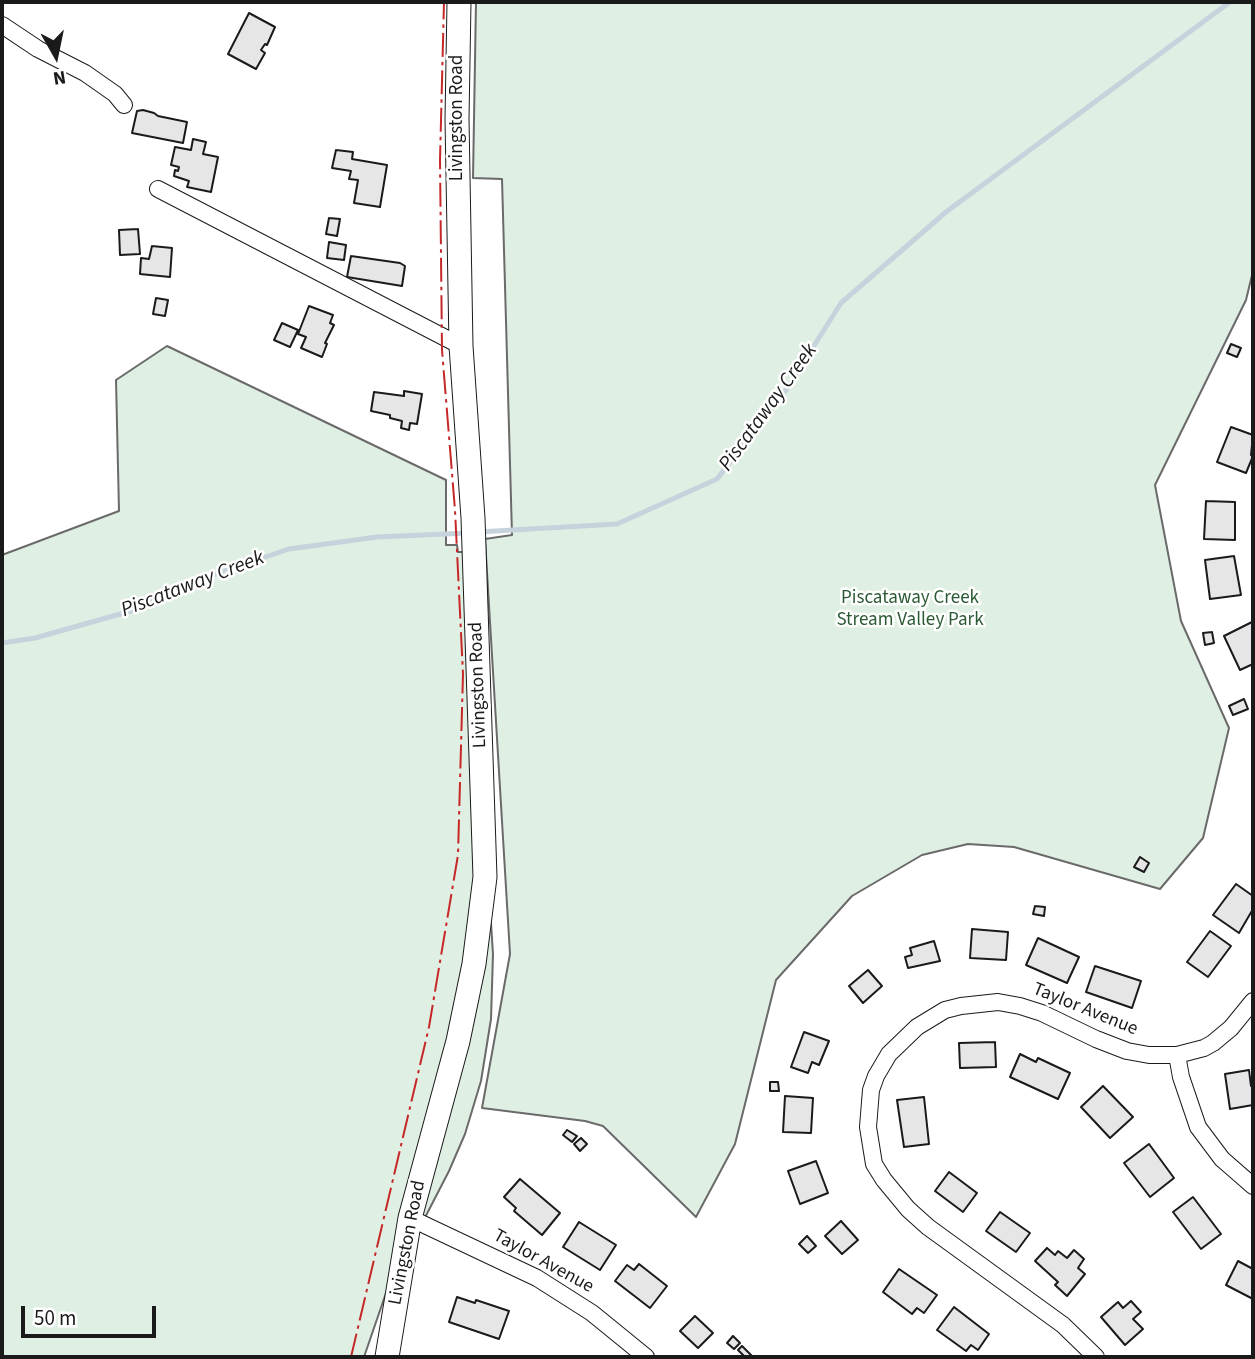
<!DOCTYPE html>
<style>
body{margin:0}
#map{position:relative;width:1255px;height:1359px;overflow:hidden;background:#fff;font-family:"Source Sans 3",sans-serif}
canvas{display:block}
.frame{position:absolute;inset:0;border:4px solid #1a1a1a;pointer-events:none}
.north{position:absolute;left:21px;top:21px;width:70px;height:70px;-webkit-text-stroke:5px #fff;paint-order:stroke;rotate:171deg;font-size:19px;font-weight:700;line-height:28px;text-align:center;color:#1a1a1a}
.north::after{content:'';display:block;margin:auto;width:24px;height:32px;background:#1a1a1a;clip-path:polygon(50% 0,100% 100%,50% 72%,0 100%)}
.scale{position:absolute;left:21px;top:1306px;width:135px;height:32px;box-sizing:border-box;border:4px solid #1a1a1a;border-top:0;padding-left:9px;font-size:21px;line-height:24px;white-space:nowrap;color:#1a1a1a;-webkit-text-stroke:5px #fff;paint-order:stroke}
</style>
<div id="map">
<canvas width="1255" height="1359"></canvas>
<div class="frame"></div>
<div class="north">N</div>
<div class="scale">50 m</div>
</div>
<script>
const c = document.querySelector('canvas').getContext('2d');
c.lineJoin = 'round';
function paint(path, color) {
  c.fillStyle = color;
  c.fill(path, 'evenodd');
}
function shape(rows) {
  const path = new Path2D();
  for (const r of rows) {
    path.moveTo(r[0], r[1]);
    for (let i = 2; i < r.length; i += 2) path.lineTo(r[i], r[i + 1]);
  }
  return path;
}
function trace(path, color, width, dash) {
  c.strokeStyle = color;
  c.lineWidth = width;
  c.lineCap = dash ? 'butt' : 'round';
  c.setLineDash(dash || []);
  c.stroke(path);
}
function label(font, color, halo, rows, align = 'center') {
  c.font = font + ' "Source Sans 3",sans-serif';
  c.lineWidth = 5;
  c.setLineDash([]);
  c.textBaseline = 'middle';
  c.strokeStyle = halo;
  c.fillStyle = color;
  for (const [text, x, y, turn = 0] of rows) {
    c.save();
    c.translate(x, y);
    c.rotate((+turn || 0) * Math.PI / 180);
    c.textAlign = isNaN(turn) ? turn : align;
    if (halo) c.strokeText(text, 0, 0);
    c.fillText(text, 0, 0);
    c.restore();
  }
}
const green = shape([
 [476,2,1253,2,1253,271,1246,300,1155,485,1181,621,1229,728,1203,838,1160,889,1014,847,968,844,922,855,852,896,776,980,735,1144,696,1217,603,1126,585,1121,482,1108,510,954,485,539,512,535,502,179,473,178,476,2],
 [167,346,446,480,446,545,457,545,458,552,467,552,493,954,491,1019,481,1081,465,1134,449,1171,386,1293,364,1357,2,1357,2,555,119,511,116,380,167,346]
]);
paint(green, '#e0efe3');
trace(green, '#6a6a6a', 2);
trace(shape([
 [478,532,617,524,717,479,786,390,841,303,946,212,1230,2],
 [2,643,35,638,131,611,189,583,289,549,377,537,468,533]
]), '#c6d2dc', 5);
const building = shape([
 [249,13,275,27,267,45,265,44,261,50,265,53,256,69,228,54,249,13],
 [143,110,154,113,158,116,187,122,183,143,132,133,137,111,143,110],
 [193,139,206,142,203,154,218,157,211,192,187,187,189,181,174,176,175,170,178,171,179,167,171,165,175,147,191,150,193,139],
 [336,150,353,152,352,159,387,165,380,207,354,203,358,180,349,179,351,171,332,168,336,150],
 [329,218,340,219,337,236,326,234,329,218],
 [138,229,140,254,120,255,119,230,138,229],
 [329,242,346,245,344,260,327,258,329,242],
 [152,246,172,248,170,277,140,274,141,258,149,259,152,246],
 [351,256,400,263,405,266,402,286,347,277,351,256],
 [156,298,168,300,165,316,153,314,156,298],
 [309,306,333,315,330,323,334,325,325,343,327,344,322,357,301,348,306,337,298,334,309,306],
 [282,323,298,330,290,347,274,340,282,323],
 [1231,344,1241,348,1237,357,1227,353,1231,344],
 [404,391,422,394,417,424,410,423,409,430,401,428,402,421,390,418,390,415,371,411,374,392,404,396,404,391],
 [1231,427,1253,435,1251,455,1253,456,1246,473,1217,462,1231,427],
 [1206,501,1235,502,1235,540,1204,539,1206,501],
 [1234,556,1241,595,1210,599,1205,560,1234,556],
 [1252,622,1253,664,1240,670,1224,636,1252,622],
 [1212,632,1214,643,1205,645,1203,633,1212,632],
 [1244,699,1248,709,1233,715,1229,706,1244,699],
 [1140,857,1149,863,1144,872,1134,867,1140,857],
 [1236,884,1253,896,1253,909,1239,933,1213,915,1236,884],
 [1035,906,1045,907,1044,916,1033,914,1035,906],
 [972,929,1008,932,1006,960,970,958,972,929],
 [1210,931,1231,946,1208,977,1187,962,1210,931],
 [1038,938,1079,957,1067,983,1026,965,1038,938],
 [934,941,940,961,908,968,905,957,912,955,910,948,934,941],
 [1095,966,1141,981,1132,1008,1086,992,1095,966],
 [868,970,882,986,863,1003,849,986,868,970],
 [804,1032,829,1041,819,1065,812,1062,808,1073,791,1067,804,1032],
 [995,1042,996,1067,960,1068,959,1043,995,1042],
 [1020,1054,1036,1062,1038,1058,1070,1073,1058,1099,1010,1077,1020,1054],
 [1249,1070,1251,1086,1253,1086,1253,1105,1230,1109,1225,1074,1249,1070],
 [770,1082,778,1082,779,1091,770,1091,770,1082],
 [1103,1086,1133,1117,1110,1138,1081,1107,1103,1086],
 [785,1096,813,1098,811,1133,783,1132,785,1096],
 [924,1097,929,1144,904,1147,897,1100,924,1097],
 [567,1130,577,1136,572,1142,563,1135,567,1130],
 [581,1138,587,1144,580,1151,574,1144,581,1138],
 [1149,1144,1174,1178,1150,1197,1124,1163,1149,1144],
 [816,1161,828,1193,800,1204,788,1171,816,1161],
 [949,1172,977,1193,963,1212,935,1191,949,1172],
 [520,1179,560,1213,542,1235,514,1211,516,1208,504,1197,520,1179],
 [1193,1197,1221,1234,1201,1249,1173,1212,1193,1197],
 [1000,1212,1030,1233,1016,1252,986,1231,1000,1212],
 [841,1221,858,1240,842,1254,825,1236,841,1221],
 [579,1222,616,1245,600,1270,563,1247,579,1222],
 [807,1236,816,1246,808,1253,799,1244,807,1236],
 [1047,1248,1055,1255,1058,1251,1067,1258,1074,1250,1084,1259,1078,1268,1085,1274,1067,1296,1055,1285,1058,1282,1035,1261,1047,1248],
 [1238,1261,1253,1269,1253,1299,1226,1285,1238,1261],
 [639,1264,667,1286,650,1308,615,1281,627,1265,634,1270,639,1264],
 [899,1269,937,1295,924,1313,917,1308,912,1314,883,1292,899,1269],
 [457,1297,475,1303,476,1300,509,1311,499,1339,449,1322,457,1297],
 [1131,1301,1141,1312,1133,1319,1143,1329,1125,1345,1101,1317,1118,1302,1123,1308,1131,1301],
 [954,1307,989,1334,978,1350,971,1345,966,1351,937,1330,954,1307],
 [695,1316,713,1333,698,1348,680,1331,695,1316],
 [733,1336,740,1343,734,1349,727,1343,733,1336],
 [742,1346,752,1356,751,1357,745,1357,738,1350,742,1346]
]);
paint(building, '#e6e6e6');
trace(building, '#1a1a1a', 2);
const minor = shape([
 [2,25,38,49,85,73,115,94,124,105],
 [158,189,461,346],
 [1177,1055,1181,1077,1198,1127,1222,1159,1253,1186],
 [410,1218,537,1278,592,1313,646,1357],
 [1096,1357,1063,1325,928,1227,908,1209,884,1180,874,1164,868,1127,871,1090,876,1076,889,1054,917,1027,945,1010,961,1006,998,1002,1020,1006,1042,1013,1096,1039,1127,1051,1149,1055,1177,1055,1204,1048,1213,1043,1231,1028,1253,1001]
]);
const secondary = shape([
 [387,1357,410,1218,458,1041,474,964,485,877,473,518,461,346,457,119,459,2]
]);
trace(minor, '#1a1a1a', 18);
trace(secondary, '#1a1a1a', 25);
trace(minor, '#fff', 16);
trace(secondary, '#fff', 23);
trace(shape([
 [351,1357,429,1027,458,855,463,674,455,510,442,350,440,160,444,2]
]), '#c62828', 2, [24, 5, 3.5, 5]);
label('19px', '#1a1a1a', '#fff', [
 ["Livingston Road",458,118,-90],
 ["Livingston Road",479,685,-92],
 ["Taylor Avenue",1085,1010,22],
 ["Livingston Road",408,1243,-79],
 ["Taylor Avenue",543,1262,29]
]);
label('19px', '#2b5a34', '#fff', [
 ["Piscataway Creek",910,599],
 ["Stream Valley Park",910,621]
]);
label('italic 21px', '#1a1a1a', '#fff', [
 ["Piscataway Creek",769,408,-54],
 ["Piscataway Creek",193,585,-21]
]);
</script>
